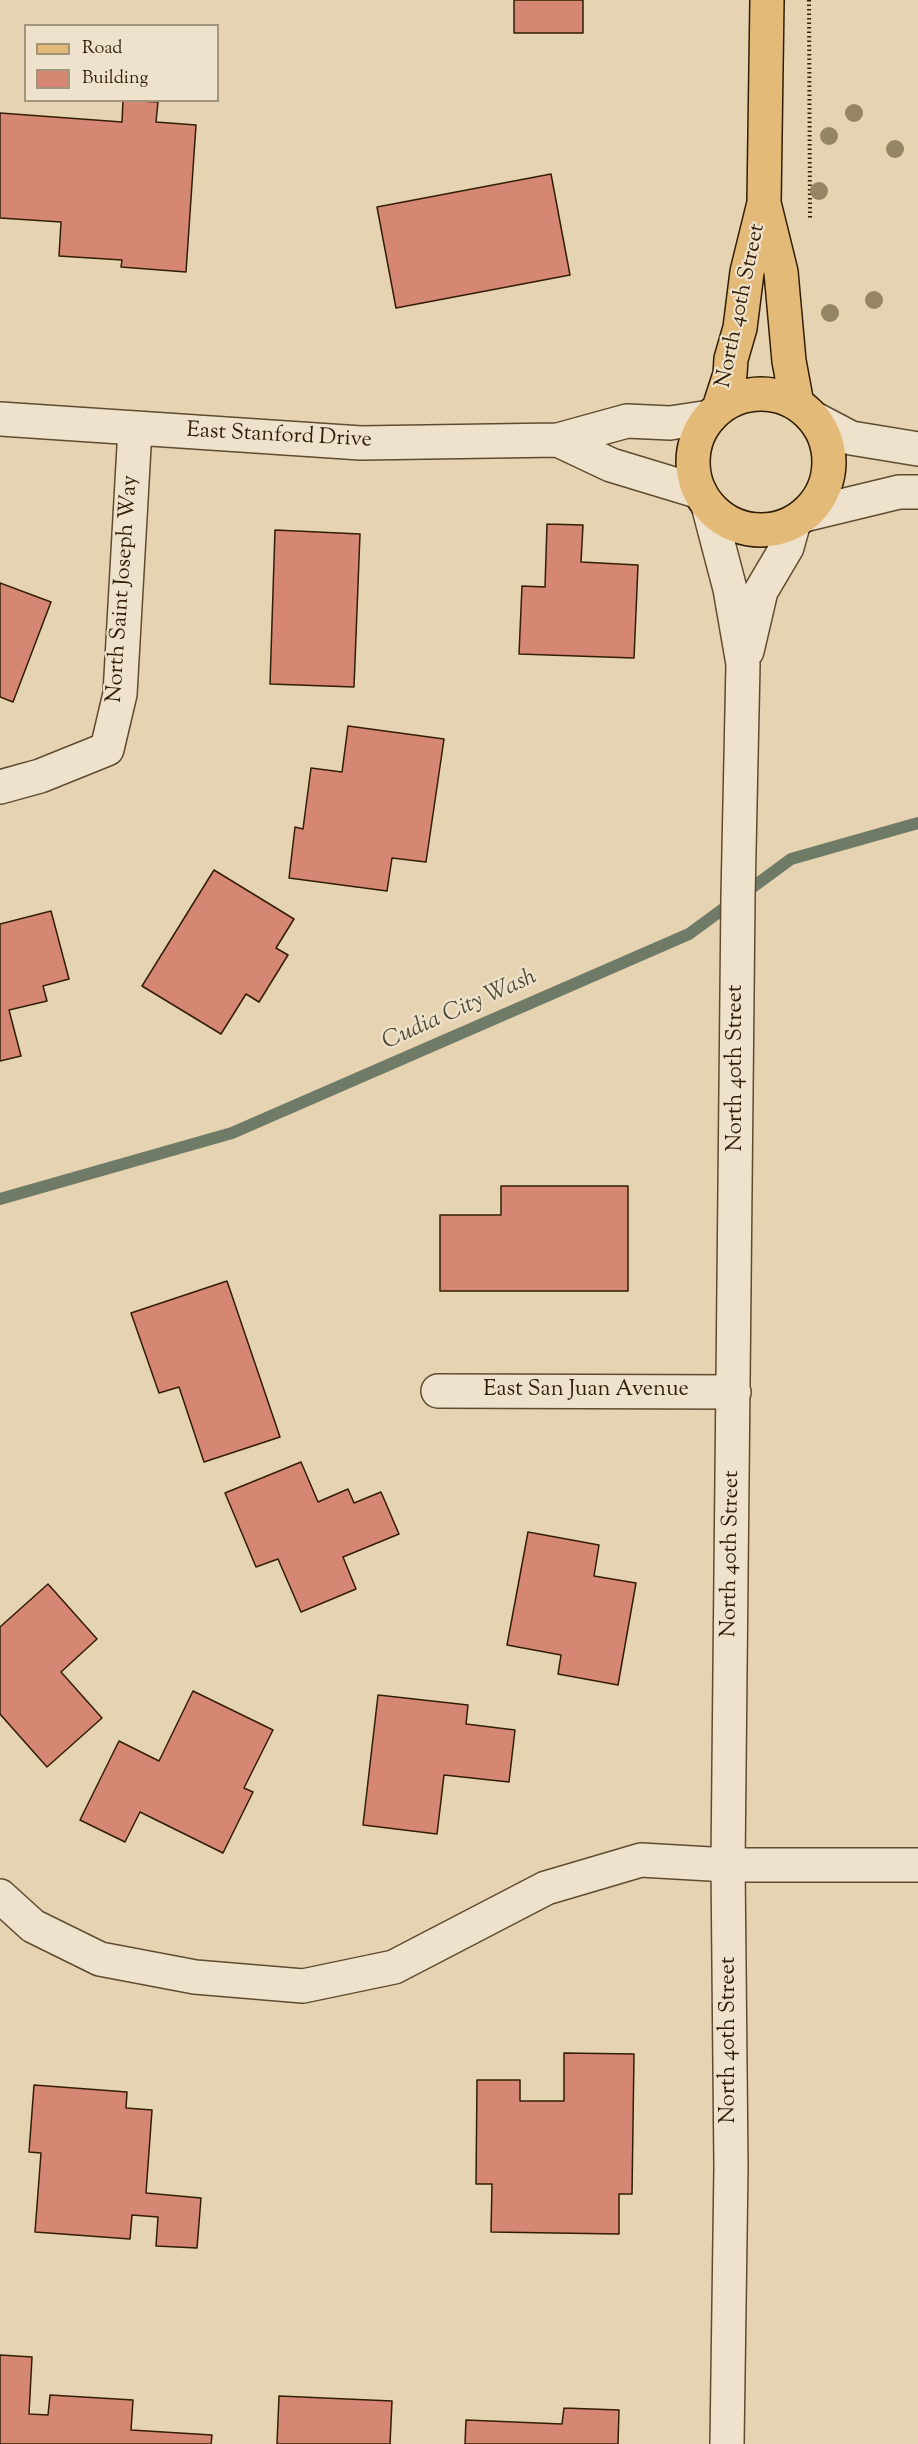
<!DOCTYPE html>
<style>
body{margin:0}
#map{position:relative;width:918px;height:2444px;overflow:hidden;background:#e6d3b1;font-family:"Sorts Mill Goudy",serif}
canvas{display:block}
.legend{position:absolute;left:24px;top:24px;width:195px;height:78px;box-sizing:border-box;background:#efe2cc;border:2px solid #a3947c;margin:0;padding:8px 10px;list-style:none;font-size:18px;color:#321e05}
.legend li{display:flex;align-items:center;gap:12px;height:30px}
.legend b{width:30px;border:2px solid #a3947c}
</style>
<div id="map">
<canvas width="918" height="2444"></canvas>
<ul class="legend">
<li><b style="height:8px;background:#e3ba78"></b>Road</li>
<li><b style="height:16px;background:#d58773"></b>Building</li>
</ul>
</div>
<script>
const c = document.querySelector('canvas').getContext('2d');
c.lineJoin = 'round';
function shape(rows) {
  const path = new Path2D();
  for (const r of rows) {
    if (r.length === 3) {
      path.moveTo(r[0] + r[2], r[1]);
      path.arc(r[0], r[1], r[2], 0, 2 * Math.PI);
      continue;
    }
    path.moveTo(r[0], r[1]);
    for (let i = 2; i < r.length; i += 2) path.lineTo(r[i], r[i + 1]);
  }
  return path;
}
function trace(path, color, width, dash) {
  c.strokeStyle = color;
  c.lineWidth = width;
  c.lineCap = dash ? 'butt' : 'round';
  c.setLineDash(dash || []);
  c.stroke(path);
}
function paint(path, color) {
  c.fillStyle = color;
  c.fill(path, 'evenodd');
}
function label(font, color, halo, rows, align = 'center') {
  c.font = font + ' "Sorts Mill Goudy",serif';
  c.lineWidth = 4.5;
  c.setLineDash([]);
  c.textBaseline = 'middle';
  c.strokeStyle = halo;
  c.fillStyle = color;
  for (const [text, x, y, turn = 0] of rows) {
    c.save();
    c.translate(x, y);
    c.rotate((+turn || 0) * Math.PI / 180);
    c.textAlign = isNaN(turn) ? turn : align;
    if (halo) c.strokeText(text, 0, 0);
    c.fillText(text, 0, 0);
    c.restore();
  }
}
trace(shape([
 [0,1199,232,1133,689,934,791,859,918,823]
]), '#6f7a67', 12);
const building = shape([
 [514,0,583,0,583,33,514,33,514,0],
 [123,100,158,102,156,122,196,125,186,272,121,267,122,260,59,256,61,222,0,218,0,113,122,122,123,100],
 [551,174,570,275,396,308,377,207,551,174],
 [547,524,583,525,581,562,638,565,634,658,519,654,522,586,545,587,547,524],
 [275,530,360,534,354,687,270,684,275,530],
 [0,583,51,602,13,702,0,697,0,583],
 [348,726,444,739,426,862,392,858,387,891,289,878,295,827,303,829,311,768,342,772,348,726],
 [214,870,294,919,276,948,288,955,259,1002,246,994,221,1034,142,986,214,870],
 [51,911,69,979,43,986,47,1001,9,1010,21,1056,0,1061,0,924,51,911],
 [501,1186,628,1186,628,1291,440,1291,440,1215,501,1215,501,1186],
 [227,1281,280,1437,204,1462,179,1387,159,1393,131,1313,227,1281],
 [301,1462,318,1502,348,1489,354,1503,381,1492,399,1534,343,1557,356,1589,301,1612,278,1559,256,1567,225,1493,301,1462],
 [528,1532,599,1545,594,1576,636,1583,618,1685,558,1674,561,1655,507,1645,528,1532],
 [48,1584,97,1639,61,1672,102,1718,47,1767,0,1714,0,1627,48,1584],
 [193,1691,273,1730,244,1788,253,1792,223,1853,140,1812,125,1842,80,1820,119,1741,159,1761,193,1691],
 [378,1695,468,1705,466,1724,515,1730,509,1782,444,1775,437,1834,363,1825,378,1695],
 [564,2053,634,2054,632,2194,619,2194,619,2234,491,2232,492,2184,476,2184,477,2080,520,2080,520,2101,564,2101,564,2053],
 [34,2085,127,2092,126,2108,152,2110,146,2193,201,2198,197,2248,156,2246,158,2217,132,2215,130,2239,35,2232,41,2153,29,2152,34,2085],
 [0,2355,32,2357,29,2414,48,2415,50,2395,133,2400,131,2430,212,2435,211,2444,0,2444,0,2355],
 [279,2396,392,2401,390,2444,277,2444,279,2396],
 [564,2408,619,2410,618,2444,465,2444,466,2420,562,2424,564,2408]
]);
paint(building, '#d58773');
trace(building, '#321e05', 1.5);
const minor = shape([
 [0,419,361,443,558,440,627,421,670,423,710,417],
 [815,419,851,438,918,449],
 [558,440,611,465,700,492],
 [708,505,730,589,743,664,738,897,728,1865,731,2167,727,2444],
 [804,515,899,492,918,492],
 [747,651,761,591,787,547,794,522],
 [0,787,40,776,107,749,120,694,135,429],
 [438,1391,734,1392],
 [0,1896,33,1926,100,1959,195,1977,303,1986,394,1967,546,1888,641,1860,728,1865,918,1865]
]);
const major = shape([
 [765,207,781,272,789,361,797,404],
 [761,462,68],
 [719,408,730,374,731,359,740,328,747,272,764,203,767,0]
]);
trace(minor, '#5f4b30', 36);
trace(major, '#321e05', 36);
trace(shape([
 [809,0,810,220]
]), '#321e05', 4, [1.5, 3]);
trace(minor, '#efe2cc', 33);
trace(major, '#e3ba78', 33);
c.fillStyle = '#958565';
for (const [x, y] of [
 [854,113],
 [829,136],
 [895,149],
 [819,191],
 [874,300],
 [830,313]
]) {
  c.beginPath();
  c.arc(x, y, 9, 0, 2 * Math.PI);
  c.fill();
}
label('22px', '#321e05', '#efe2cc', [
 ["North 40th Street",742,306,-78],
 ["East Stanford Drive",279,437,3],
 ["North Saint Joseph Way",124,589,-86],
 ["North 40th Street",737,1068,-90],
 ["East San Juan Avenue",586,1391],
 ["North 40th Street",732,1554,-89],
 ["North 40th Street",730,2040,-90]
]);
label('italic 24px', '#504c36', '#efe2cc', [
 ["Cudia City Wash",460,1011,-24]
]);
</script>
